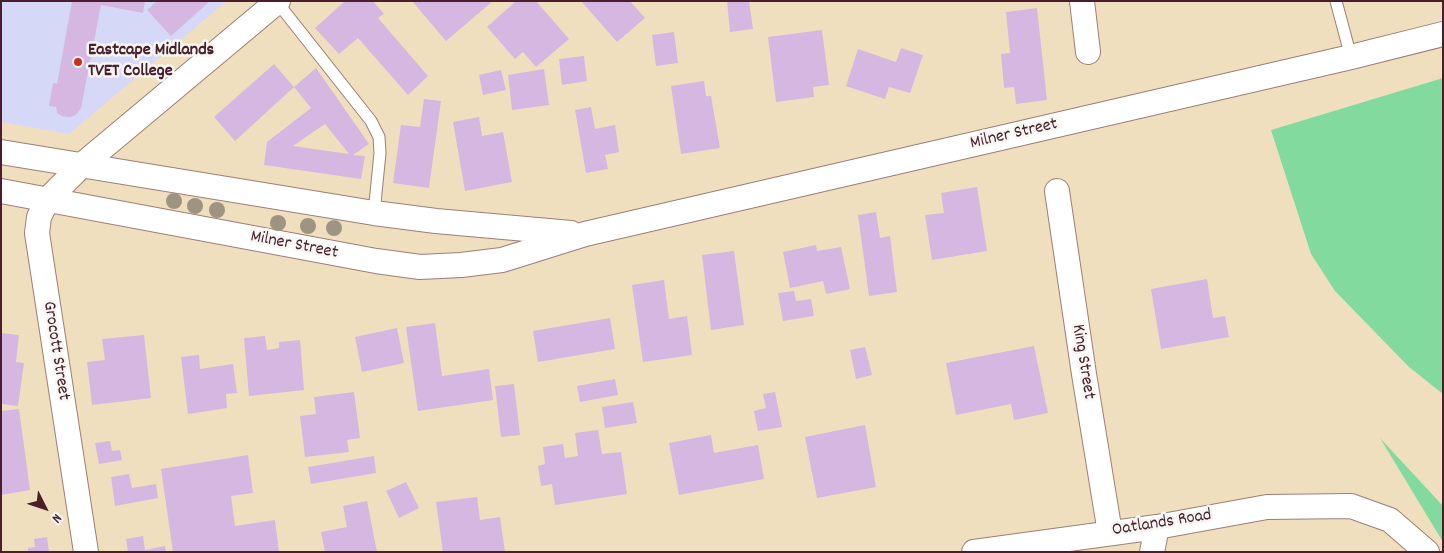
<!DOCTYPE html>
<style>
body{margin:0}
#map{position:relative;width:1444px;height:553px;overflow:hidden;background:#f0dfbf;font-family:Dekko,sans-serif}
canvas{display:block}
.frame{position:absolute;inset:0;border:2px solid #4a1f2b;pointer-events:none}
.north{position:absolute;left:20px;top:483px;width:50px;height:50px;-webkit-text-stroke:4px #f6f6f2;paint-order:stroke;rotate:131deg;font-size:14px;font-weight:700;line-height:20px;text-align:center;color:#4a1f2b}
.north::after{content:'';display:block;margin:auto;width:18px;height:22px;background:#4a1f2b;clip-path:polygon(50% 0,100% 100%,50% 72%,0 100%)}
</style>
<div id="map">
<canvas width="1444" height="553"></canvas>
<div class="frame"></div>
<div class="north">N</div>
</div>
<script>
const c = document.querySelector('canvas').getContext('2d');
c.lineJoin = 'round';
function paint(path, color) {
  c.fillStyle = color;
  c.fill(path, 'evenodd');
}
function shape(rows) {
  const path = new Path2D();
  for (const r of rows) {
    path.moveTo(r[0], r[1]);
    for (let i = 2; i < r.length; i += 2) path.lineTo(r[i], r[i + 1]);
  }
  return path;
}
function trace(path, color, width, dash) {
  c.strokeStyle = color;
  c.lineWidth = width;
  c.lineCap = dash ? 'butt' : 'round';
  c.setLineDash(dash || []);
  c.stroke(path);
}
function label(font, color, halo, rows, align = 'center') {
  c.font = font + ' Dekko,sans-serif';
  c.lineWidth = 5;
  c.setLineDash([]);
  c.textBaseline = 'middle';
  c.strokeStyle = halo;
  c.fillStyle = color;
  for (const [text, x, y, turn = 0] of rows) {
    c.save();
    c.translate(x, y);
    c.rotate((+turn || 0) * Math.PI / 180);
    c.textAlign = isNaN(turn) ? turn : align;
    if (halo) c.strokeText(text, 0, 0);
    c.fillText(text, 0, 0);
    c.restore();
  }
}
paint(shape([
 [1,1,227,1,69,134,1,122]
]), '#d6d8f8');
paint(shape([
 [1443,78,1443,394,1409,367,1335,291,1311,254,1271,130],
 [1380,438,1443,506,1443,542]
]), '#83da9e');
paint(shape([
 [72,1,145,1,143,13,101,5,81,108,76,115,70,117,62,116,57,113,56,107,49,106,53,83,57,84],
 [157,1,210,1,171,36,147,10],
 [345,1,373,1,384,14,378,18,428,76,408,95,358,38,339,54,315,28],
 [412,1,493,1,446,41],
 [516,1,536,1,569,39,536,67,523,52,515,59,487,27],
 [581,1,630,1,645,18,617,42],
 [727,1,749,1,753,29,730,32],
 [1037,8,1047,100,1016,104,1014,87,1004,88,1001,54,1010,53,1006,12],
 [822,30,829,85,813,87,814,97,776,102,768,37],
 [674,32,678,63,656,66,652,35],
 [901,48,923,55,910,93,889,87,885,99,846,86,858,49,896,62],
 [584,56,587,81,562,85,559,59],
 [274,64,294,87,235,141,214,117],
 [316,68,369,144,353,155,365,156,361,179,264,165,267,142,311,108,294,87],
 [325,124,349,154,293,146],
 [544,69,549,105,512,110,508,75],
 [501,70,506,90,483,95,479,75],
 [704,81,706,96,711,96,720,148,681,154,671,86],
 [424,99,441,101,429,188,393,183,401,125,420,127],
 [591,107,595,129,615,125,619,152,605,155,608,169,586,173,575,110],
 [479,117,482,136,503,132,512,182,465,191,453,122],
 [977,187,987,251,932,260,925,215,944,213,941,193],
 [876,212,880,238,890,236,897,292,869,296,858,215],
 [816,245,817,251,841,247,850,289,826,294,823,281,790,288,783,252],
 [734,251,744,325,711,330,702,255],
 [1207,279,1213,318,1225,316,1229,337,1161,349,1151,289],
 [664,280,669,319,687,316,692,355,643,362,632,285],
 [794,291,796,301,811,299,814,316,783,321,778,293],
 [610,318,615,349,538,362,533,331],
 [435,323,442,376,489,369,493,400,418,411,406,327],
 [397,328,404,363,362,372,355,337],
 [1,333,19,335,16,362,24,363,18,406,1,404],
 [144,335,151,398,92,405,87,362,105,360,102,339],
 [265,336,267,350,279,348,279,342,300,340,304,390,249,396,244,338],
 [1034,346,1048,413,1014,420,1011,404,956,415,946,363],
 [865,347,872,375,856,379,850,350],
 [199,355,200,369,233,364,237,393,226,394,227,408,188,414,181,357],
 [615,379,618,395,580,402,577,386],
 [514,384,520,435,501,437,495,386],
 [354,392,360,438,347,440,349,452,305,457,300,416,316,414,314,397],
 [775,392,782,427,758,431,754,411,766,408,763,394],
 [633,402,637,423,605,428,602,407],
 [19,409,30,490,1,495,1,411],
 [865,425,876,487,817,498,805,437],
 [598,430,602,454,621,452,627,494,555,505,552,484,541,486,538,466,545,464,543,447,563,444,565,458,578,456,575,433],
 [711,435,714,453,758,445,764,479,679,495,669,443],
 [110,441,112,451,120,450,122,460,99,464,95,443],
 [248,455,253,493,231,496,235,526,275,520,279,552,173,552,161,469],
 [374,456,376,473,311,484,308,467],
 [129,474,132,488,156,484,158,498,115,506,111,477],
 [406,482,419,508,399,518,386,491],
 [477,497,480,520,500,517,505,552,443,552,436,502],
 [367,501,377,552,325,552,321,532,347,527,343,506],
 [143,536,145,550,165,546,166,552,128,552,126,539],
 [47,537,49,552,28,552,28,548,35,547,34,539]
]), '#d6b7e1');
const lane = shape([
 [1336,1,1351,57],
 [277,2,371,121,379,137,380,153,374,213]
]);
const street = shape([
 [1082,1,1088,52],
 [1,152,374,213,436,221,571,233],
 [1,191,376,261,420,267,461,265,502,260,585,234,1351,57,1443,34],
 [1057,191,1084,374,1110,533],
 [86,552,37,233,39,217,48,199,82,165,278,1],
 [974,552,1157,527,1267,507,1351,506,1390,520,1427,552],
 [1152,552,1157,527]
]);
trace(lane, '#9d7f75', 13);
trace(street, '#9d7f75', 26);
trace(lane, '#fff', 11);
trace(street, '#fff', 24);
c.fillStyle = '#9e9481';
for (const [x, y] of [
 [174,201],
 [195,206],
 [217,210],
 [278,223],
 [308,226],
 [334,228]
]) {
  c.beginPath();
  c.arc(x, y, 8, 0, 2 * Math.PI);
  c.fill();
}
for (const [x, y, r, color] of [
 [78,62,5,"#c8321e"]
]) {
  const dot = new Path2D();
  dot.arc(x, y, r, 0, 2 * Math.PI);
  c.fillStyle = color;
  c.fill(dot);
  trace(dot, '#f6f6f2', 2);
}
label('bold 18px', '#4a1f2b', '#f6f6f2', [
 ["Eastcape Midlands",88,52],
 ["TVET College",88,73]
], 'left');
label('18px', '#4a1f2b', '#f6f6f2', [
 ["Milner Street",1014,135,-13],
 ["Milner Street",294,246,11],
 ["Grocott Street",55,351,81],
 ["King Street",1082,362,81],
 ["Oatlands Road",1162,524,-9]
]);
</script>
